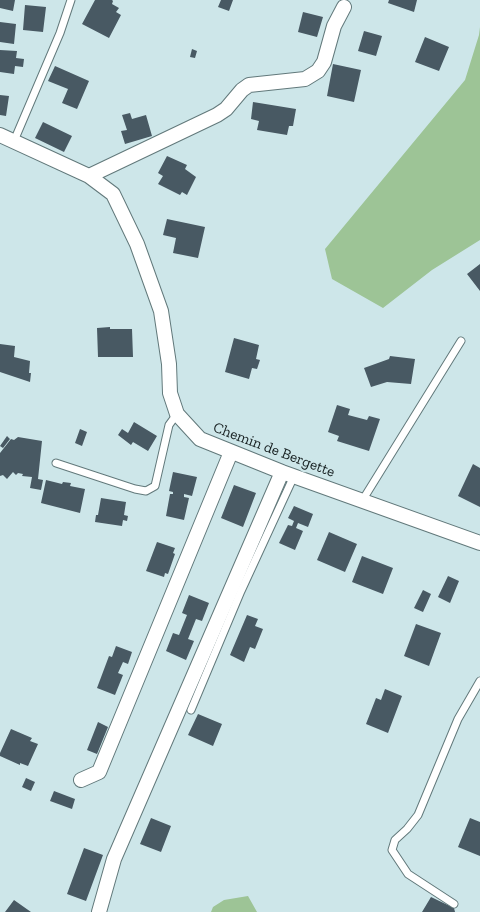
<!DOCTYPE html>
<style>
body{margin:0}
canvas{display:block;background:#cde6e9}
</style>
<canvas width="480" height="912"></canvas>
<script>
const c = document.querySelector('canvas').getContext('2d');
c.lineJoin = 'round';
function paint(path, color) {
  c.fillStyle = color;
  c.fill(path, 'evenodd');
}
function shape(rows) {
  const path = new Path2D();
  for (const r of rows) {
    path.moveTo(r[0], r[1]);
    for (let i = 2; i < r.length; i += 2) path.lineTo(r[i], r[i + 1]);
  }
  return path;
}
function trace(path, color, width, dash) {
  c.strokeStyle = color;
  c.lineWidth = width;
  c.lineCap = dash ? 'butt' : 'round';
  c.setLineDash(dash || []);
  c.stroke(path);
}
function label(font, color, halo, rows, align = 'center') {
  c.font = font + ' "Zilla Slab",serif';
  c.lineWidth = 5;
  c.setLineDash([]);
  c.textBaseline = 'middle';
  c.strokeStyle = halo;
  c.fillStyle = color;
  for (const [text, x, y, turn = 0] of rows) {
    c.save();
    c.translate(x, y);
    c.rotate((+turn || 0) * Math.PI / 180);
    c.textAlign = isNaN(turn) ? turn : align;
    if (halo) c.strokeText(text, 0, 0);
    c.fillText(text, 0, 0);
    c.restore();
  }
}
paint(shape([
 [480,27,480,240,432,270,383,308,332,279,325,249,465,80,479,35],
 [248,896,257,912,211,912,213,907,224,900]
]), '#9dc496');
paint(shape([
 [0,0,15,0,13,11,0,8],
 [95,0,112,0,113,1,112,4,119,8,116,12,121,15,109,38,82,24],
 [221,0,233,0,229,11,218,7],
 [389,0,417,0,414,12,388,3],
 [25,5,46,7,43,32,23,30],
 [303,12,323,17,317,37,298,32],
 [0,22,16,24,14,44,0,42],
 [364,31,382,36,376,56,358,51],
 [425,37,449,47,439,71,415,62],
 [192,49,197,51,195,58,190,57],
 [0,50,17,51,16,58,24,59,23,67,15,66,14,74,0,72],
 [333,64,361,70,354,102,327,96],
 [55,66,89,81,77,109,62,103,68,89,48,81],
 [0,95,9,96,6,116,0,115],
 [253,102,296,109,293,126,289,126,287,135,257,130,259,121,251,119],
 [130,113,132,119,146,115,152,136,125,144,121,131,127,130,122,115],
 [43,122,72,136,64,152,35,138],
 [167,156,187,165,185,169,196,177,187,195,182,192,180,195,158,184,163,176,158,173],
 [167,219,205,227,198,258,173,253,176,238,163,235],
 [480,264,480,291,467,274],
 [110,327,110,329,132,329,133,357,98,357,97,328],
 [234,338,259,345,256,359,260,360,257,369,252,368,249,379,225,372],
 [0,344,15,346,14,357,30,361,29,373,31,373,30,382,0,372],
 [390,356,415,359,411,384,387,382,371,387,364,368,389,359],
 [337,405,350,409,348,415,367,420,369,416,380,419,369,451,337,441,339,436,328,432],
 [134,422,157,436,148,451,133,442,131,445,118,435,122,429,128,433],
 [80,429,87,432,82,446,75,443],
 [7,436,10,439,3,448,0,446],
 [18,437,42,441,38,479,43,480,41,490,30,488,32,477,22,476,23,474,18,473,16,475,13,472,7,479,3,475,0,476,0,453,11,439,14,440],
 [473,464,480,468,480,507,458,496],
 [173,472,197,477,192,496,184,494,184,497,189,498,184,520,166,516,170,494,173,494,173,492,169,491],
 [46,480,62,484,63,482,71,483,70,486,85,489,80,513,41,503],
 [234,485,256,493,243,527,221,518],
 [101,498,126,502,124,515,128,516,127,521,123,520,122,526,95,522,96,515,98,515],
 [294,506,313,514,308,527,298,523,296,528,303,531,295,550,279,543,288,525,292,526,294,521,288,518],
 [329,532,357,544,345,572,317,560],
 [157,542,175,548,173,553,175,554,168,574,165,573,164,577,146,571],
 [362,556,393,568,383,594,352,582],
 [448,576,459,581,450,603,438,597],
 [423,590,431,594,423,612,414,608],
 [189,595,209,603,202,621,196,619,188,639,194,641,186,660,166,651,173,633,179,635,187,615,182,613],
 [247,615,258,619,255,626,263,629,255,649,250,647,244,662,230,655],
 [416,624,441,633,429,666,404,656],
 [116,646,132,652,128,664,123,662,118,673,123,675,115,695,97,688,109,656,112,657],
 [385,689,402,696,388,733,366,724,376,698,381,700],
 [198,714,222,724,213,746,188,735],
 [98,722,108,727,97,754,87,750],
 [11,729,32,738,30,741,38,744,28,766,20,763,20,765,0,756,0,753],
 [26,778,35,782,31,791,22,787],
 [54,791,75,799,72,809,50,801],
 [151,818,171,826,161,852,140,844],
 [470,818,480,822,480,856,458,847],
 [84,848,103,855,86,901,67,894],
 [431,897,454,908,455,912,422,912],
 [14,900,31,912,5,912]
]), '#485963');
const service = shape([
 [14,141,60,33,71,0],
 [56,463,135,489,146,491,155,486,169,425,177,414],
 [362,501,461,341],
 [191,710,241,591,294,476],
 [454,904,408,874,392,850,395,840,407,829,418,815,458,719,480,681]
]);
const minor = shape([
 [0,135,89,176,113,194,137,244,161,311,169,364,170,393,177,414,200,439,282,472,480,543],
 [89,176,217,115,226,109,242,90,249,85,305,79,318,71,324,62,334,26,344,7],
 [81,780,99,772,231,452],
 [99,912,114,859,282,472]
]);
trace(service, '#62797b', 9);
trace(minor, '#62797b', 16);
trace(service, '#fff', 7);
trace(minor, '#fff', 14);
label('15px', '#151e1f', '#cde6e9', [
 ["Chemin de Bergette",274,450,21]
]);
</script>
